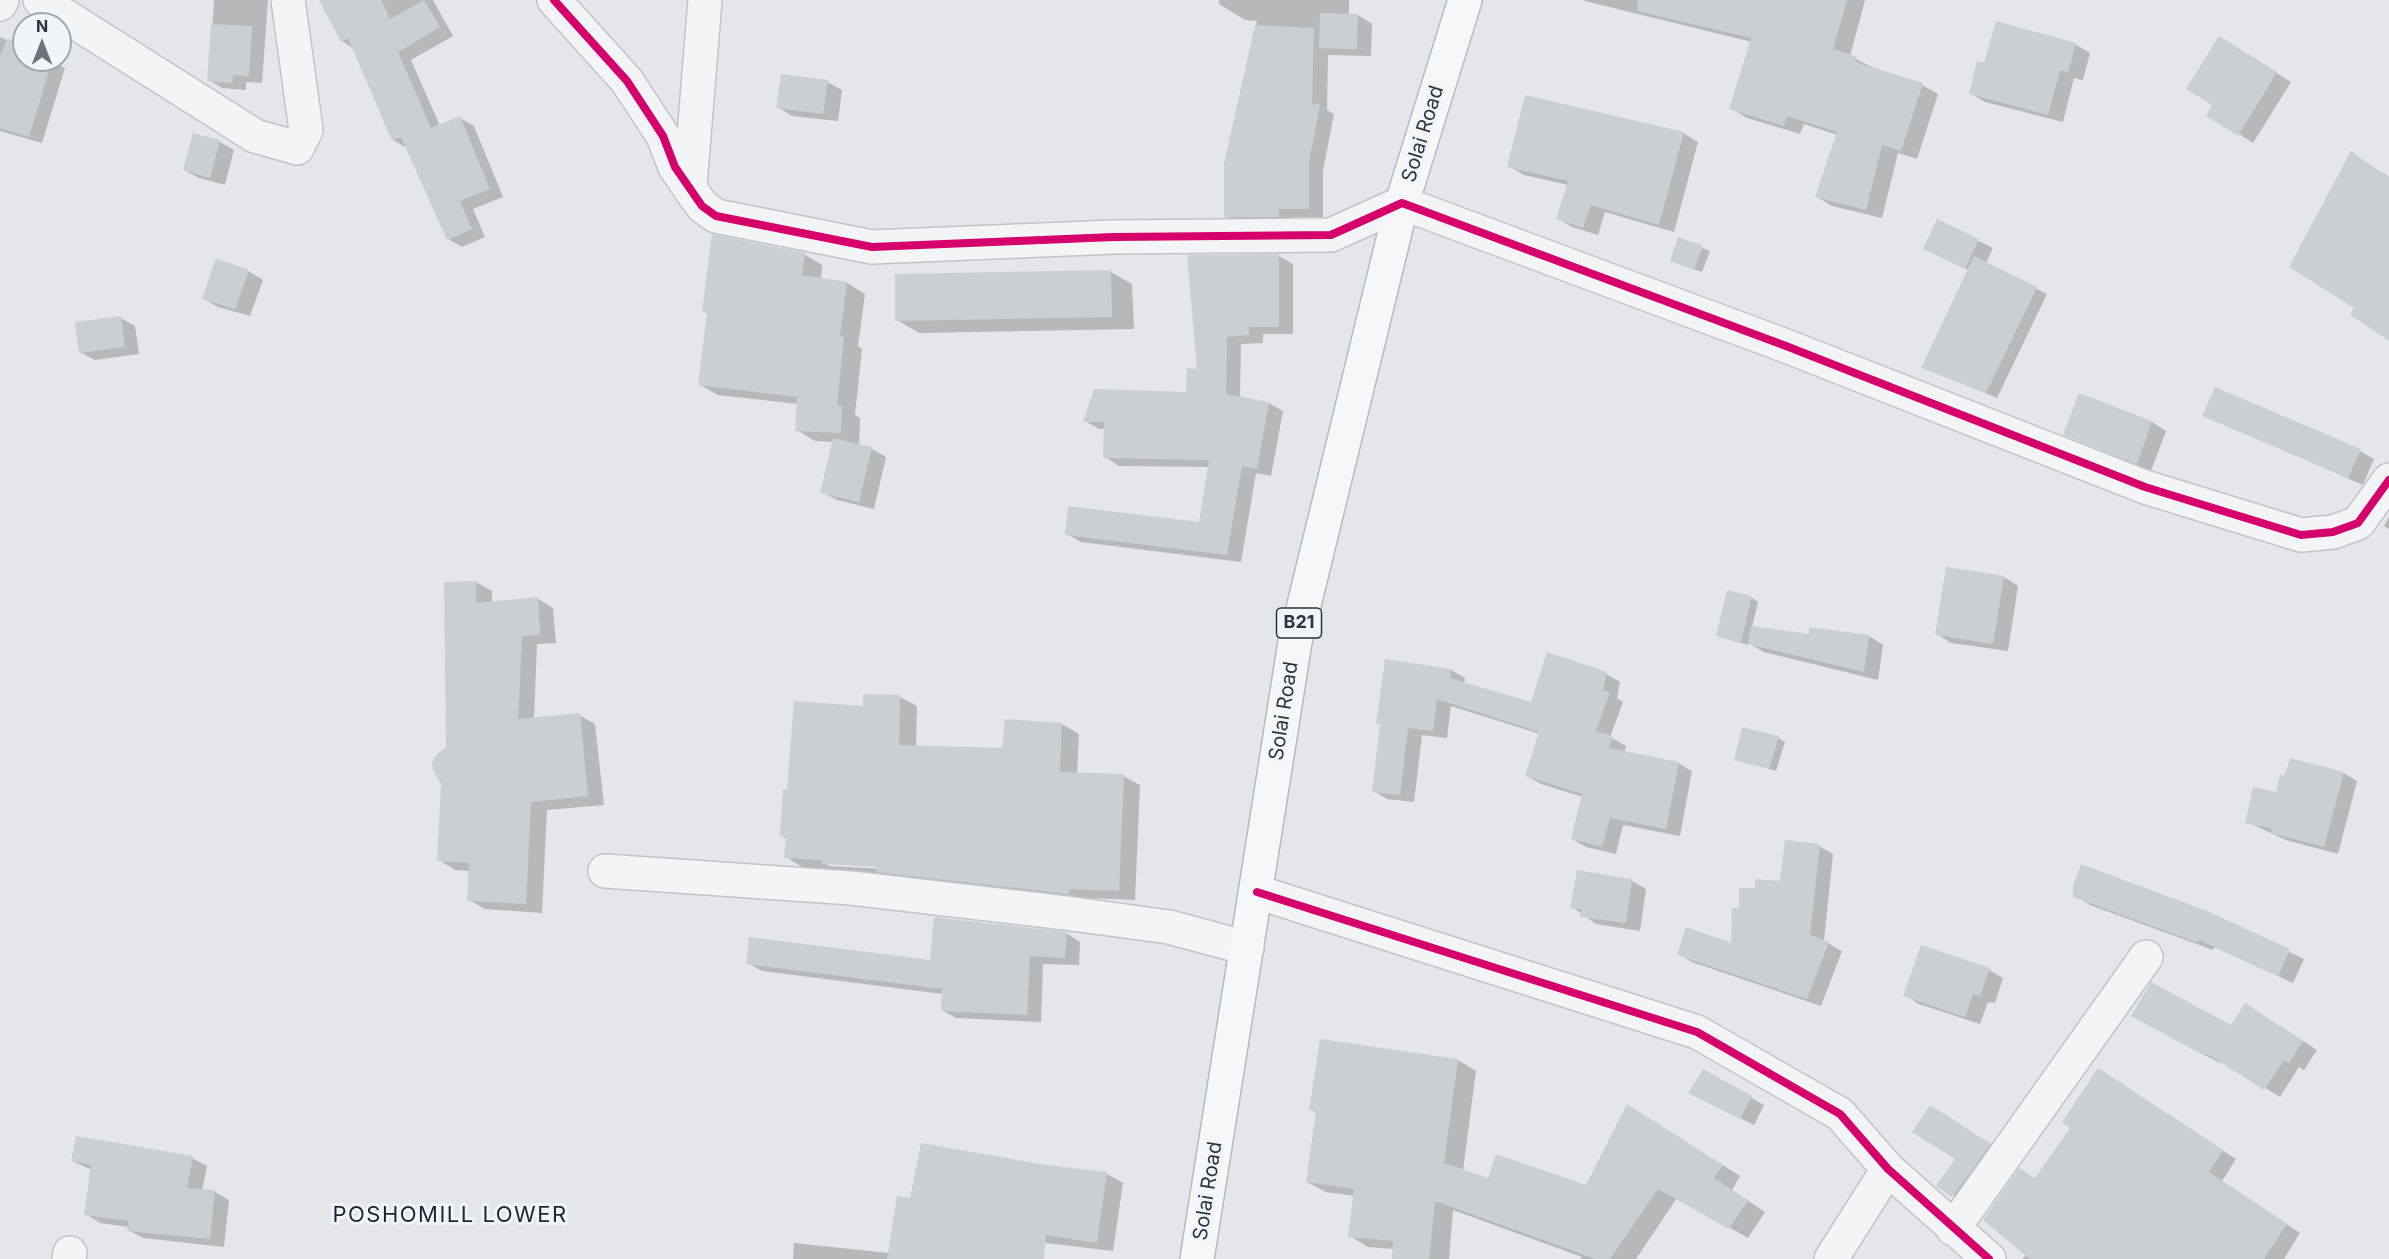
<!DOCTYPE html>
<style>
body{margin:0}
#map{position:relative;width:2389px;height:1259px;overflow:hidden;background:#e4e6e9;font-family:Inter,sans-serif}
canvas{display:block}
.north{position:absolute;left:12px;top:12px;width:60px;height:60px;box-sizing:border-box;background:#f2f5f8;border:2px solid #a2a8b0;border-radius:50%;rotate:0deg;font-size:16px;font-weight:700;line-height:24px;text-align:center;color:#2a3544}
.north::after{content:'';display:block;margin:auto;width:21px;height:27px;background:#6b737e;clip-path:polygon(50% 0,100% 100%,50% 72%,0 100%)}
</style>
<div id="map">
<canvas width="2389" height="1259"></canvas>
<div class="north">N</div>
</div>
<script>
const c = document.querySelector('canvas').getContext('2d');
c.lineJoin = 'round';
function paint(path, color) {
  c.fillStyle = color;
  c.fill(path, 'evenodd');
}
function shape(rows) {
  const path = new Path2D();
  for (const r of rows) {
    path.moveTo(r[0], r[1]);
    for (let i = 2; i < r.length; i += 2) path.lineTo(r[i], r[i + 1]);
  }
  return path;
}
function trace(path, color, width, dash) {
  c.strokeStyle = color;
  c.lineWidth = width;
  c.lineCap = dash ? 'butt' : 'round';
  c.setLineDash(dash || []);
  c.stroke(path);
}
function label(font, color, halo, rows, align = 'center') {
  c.font = font + ' Inter,sans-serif';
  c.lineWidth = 6;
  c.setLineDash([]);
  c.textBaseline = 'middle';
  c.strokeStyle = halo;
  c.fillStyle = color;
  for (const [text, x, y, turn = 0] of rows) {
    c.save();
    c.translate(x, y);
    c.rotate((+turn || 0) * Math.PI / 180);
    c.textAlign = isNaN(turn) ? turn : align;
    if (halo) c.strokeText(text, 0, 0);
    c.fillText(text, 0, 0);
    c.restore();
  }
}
paint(shape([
 [214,0,268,0,262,83,246,82,246,90,222,88,209,80],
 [321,0,433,0,453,36,411,60,440,126,460,118,474,126,503,197,473,209,485,237,462,247,448,239,407,148,393,140,354,49,342,41],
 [1219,0,1349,0,1349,15,1358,15,1372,24,1371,56,1328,55,1327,110,1334,114,1323,171,1323,217,1293,217,1293,224,1240,225,1226,216,1226,164,1257,21,1245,20,1219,4],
 [1581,0,1865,0,1850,56,1872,67,1922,85,1938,94,1917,159,1898,153,1882,218,1832,206,1817,197,1838,135,1804,124,1800,134,1747,118,1731,108,1752,42],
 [1997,23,2076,45,2090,53,2083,80,2074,78,2063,122,1985,102,1970,93,1985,65],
 [0,37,24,48,24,60,51,60,65,68,42,143,0,131],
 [2234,47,2291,82,2253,143,2239,134,2214,105],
 [827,82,842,90,838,121,792,116,778,107],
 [1683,133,1698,142,1674,232,1605,212,1598,235,1572,227,1557,218,1568,185,1524,175,1509,166],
 [194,135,220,142,234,150,225,185,199,178,184,170],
 [2351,153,2389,177,2389,339,2356,307],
 [1938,221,1993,248,1986,263,2047,294,1997,398,1923,367,1969,270,1939,256],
 [1679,239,1710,251,1702,272,1678,264],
 [804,254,822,265,821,279,847,283,865,294,858,346,862,349,855,415,860,418,859,446,872,449,886,457,874,509,837,500,822,492,834,442,815,441,797,430,798,404,718,395,700,385,708,314,704,311],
 [1279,256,1293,264,1293,334,1263,334,1263,343,1241,344,1240,398,1269,403,1283,411,1271,476,1256,473,1241,562,1081,542,1067,534,1200,524,1210,467,1119,466,1105,457,1106,429,1099,429,1085,421,1188,394,1199,370],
 [248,271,263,280,250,316,218,307,204,299],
 [1111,272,1132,284,1134,329,919,333,897,320],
 [121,318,135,326,139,354,95,360,80,352],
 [2080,395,2152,422,2166,431,2151,471,2065,434],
 [2204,415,2360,451,2374,459,2363,485],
 [2389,517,2389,529,2384,526],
 [2004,577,2018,586,2008,651,1951,643,1937,634],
 [476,582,492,591,492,603,537,598,553,608,556,643,537,644,534,719,579,715,595,724,604,805,547,810,542,913,485,909,469,900,470,871,455,870,439,860,448,748],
 [1752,598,1758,602,1752,627,1810,635,1869,636,1883,645,1878,680,1764,652,1748,643,1748,645,1717,636],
 [1387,661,1451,670,1465,678,1464,684,1532,704,1606,674,1620,682,1617,698,1623,702,1610,737,1626,746,1624,753,1678,763,1692,771,1680,836,1623,825,1616,854,1586,847,1572,839,1583,797,1541,784,1527,776,1540,734,1451,706,1447,738,1422,735,1414,802,1387,799,1374,791],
 [864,696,900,697,917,706,916,747,1004,750,1062,724,1079,734,1077,774,1123,776,1140,785,1135,900,1086,898,1085,903,840,873,833,869,802,867,786,857,787,839,781,835,788,791,864,708],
 [826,863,884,866,884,869,829,866],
 [1778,738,1785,742,1776,771,1736,759],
 [2291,759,2344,773,2357,781,2338,854,2286,840,2247,822,2277,794],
 [1819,846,1833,854,1824,941,1842,951,1821,1006,1692,962,1678,954,1732,945,1741,910,1756,889,1781,883],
 [1578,872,1632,881,1646,889,1640,931,1596,924,1572,907],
 [2075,896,2207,913,2304,959,2293,983,2214,947,2213,950,2090,905],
 [1066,933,1080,942,1079,965,1043,964,1041,1022,956,1018,942,1010,943,994,762,971,748,963,932,961],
 [1989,970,2003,978,1995,1003,1988,1002,1980,1024,1919,1004,1905,995],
 [2260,1014,2317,1050,2304,1070,2299,1067,2280,1097,2221,1060,2220,1063,2147,1023,2231,1027],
 [1458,1060,1476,1071,1463,1171,1489,1180,1587,1187,1646,1117,1740,1176,1732,1190,1765,1212,1748,1238,1677,1198,1636,1259,1580,1259,1582,1257,1453,1210,1449,1259,1393,1259,1394,1249,1368,1247,1350,1236,1354,1196,1326,1192,1307,1182,1317,1113,1311,1109],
 [1704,1071,1764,1105,1754,1125,1704,1100],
 [2112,1078,2236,1159,2222,1181,2300,1233,2284,1259,2022,1259,2027,1254,2036,1179],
 [1942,1113,2002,1152,1965,1203,1938,1185,1957,1159],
 [192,1158,207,1166,202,1191,215,1192,229,1200,224,1247,143,1238,128,1230,129,1227,100,1223,86,1214,92,1170,72,1161],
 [1046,1167,1107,1174,1123,1183,1113,1251,996,1237,993,1259,793,1259,794,1243,889,1253,911,1200]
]), '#0003');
paint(shape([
 [319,0,381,0,390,19,424,0,440,27,398,52,431,128,460,116,490,189,460,201,472,229,447,240,401,137,392,141,348,38,341,42],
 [1638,0,1847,0,1833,49,1857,57,1855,62,1923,83,1901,151,1882,145,1866,210,1815,197,1837,132,1787,116,1784,126,1729,109,1751,38,1637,11],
 [1320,13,1358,14,1357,49,1319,48],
 [1996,21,2076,43,2068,73,2060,70,2048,115,1969,94,1977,61,1984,63],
 [211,24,252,26,249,76,233,75,232,83,207,81],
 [1255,25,1314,28,1312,104,1320,104,1309,162,1309,209,1279,209,1279,217,1224,217,1224,164],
 [2219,36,2277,72,2238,136,2206,116,2212,105,2186,89],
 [8,38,24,46,24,60,52,60,29,137,0,128,0,56],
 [781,74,828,80,823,114,776,108],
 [1525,95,1684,132,1659,225,1591,205,1583,228,1556,219,1568,181,1507,167],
 [193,133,220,140,210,178,183,170],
 [2351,151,2389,178,2389,341,2350,315,2354,308,2289,267],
 [1937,219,1979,239,1965,269,1923,249],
 [712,234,805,253,802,275,847,282,840,336,844,337,837,405,842,406,841,433,795,431,797,397,698,385,707,313,702,312],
 [1678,237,1703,246,1694,270,1670,261],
 [1279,254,1279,327,1249,327,1249,335,1227,337,1226,394,1269,402,1257,469,1242,466,1227,555,1065,535,1068,506,1199,522,1209,460,1103,458,1104,422,1083,422,1094,389,1186,392,1187,368,1197,369,1187,255],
 [1974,256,2037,287,1986,393,1921,368],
 [216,258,249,270,235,309,202,299],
 [1111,270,1112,317,895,321,895,274],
 [121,316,125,347,79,353,75,322],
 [2215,387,2361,449,2348,478,2202,416],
 [2079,393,2152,421,2137,464,2063,435],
 [833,438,872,447,859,502,820,493],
 [1946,567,2004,576,1993,644,1935,635],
 [476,581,476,603,538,597,540,635,522,636,518,719,580,713,588,796,531,802,526,904,467,901,469,863,437,861,441,784,433,770,432,762,436,755,446,747,444,582],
 [1727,590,1752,596,1741,642,1716,636],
 [1751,626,1809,634,1809,627,1869,635,1864,672,1748,644],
 [1547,652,1607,672,1603,691,1610,692,1596,731,1613,736,1609,748,1679,762,1666,829,1610,818,1602,847,1571,839,1582,794,1525,776,1539,732,1437,699,1433,731,1408,728,1400,795,1372,792,1380,724,1376,724,1385,659,1451,669,1450,678,1531,702],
 [863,694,900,695,899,745,1002,748,1005,719,1062,723,1060,772,1124,774,1119,891,1069,889,1069,894,876,872,876,867,822,864,822,860,784,858,786,837,780,836,783,789,787,789,794,701,863,706],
 [1742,727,1779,736,1769,769,1734,760],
 [2290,758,2344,772,2324,847,2271,833,2272,829,2245,823,2253,787,2276,792,2280,775,2285,776],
 [1785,840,1820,844,1810,935,1829,942,1807,999,1677,955,1686,927,1731,943,1732,908,1739,908,1739,888,1755,888,1755,879,1780,881],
 [2081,864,2207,911,2290,949,2278,976,2199,940,2198,943,2073,897,2073,886],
 [1577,870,1632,879,1626,923,1580,917,1581,909,1570,908],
 [934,917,1067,932,1065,958,1030,956,1027,1015,941,1011,942,989,746,964,749,937,930,960],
 [1921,945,1990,968,1980,996,1973,994,1965,1017,1903,996],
 [2151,982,2231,1025,2245,1003,2303,1041,2289,1063,2284,1060,2264,1090,2206,1053,2205,1056,2131,1016],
 [1320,1039,1458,1059,1444,1163,1488,1178,1496,1154,1586,1185,1627,1104,1723,1165,1714,1178,1748,1200,1729,1229,1658,1189,1610,1259,1596,1259,1435,1201,1429,1259,1392,1259,1393,1241,1348,1237,1354,1189,1306,1182,1316,1111,1309,1110],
 [2098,1068,2223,1150,2209,1172,2287,1224,2264,1259,2030,1259,1983,1220,2019,1168,2035,1178,2070,1128,2062,1122],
 [1703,1069,1752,1096,1740,1119,1688,1093],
 [1930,1105,1991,1144,1952,1197,1936,1186,1955,1159,1912,1132],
 [76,1136,193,1156,187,1188,215,1190,210,1239,127,1231,128,1221,84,1215,91,1165,71,1161],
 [921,1143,1046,1165,1107,1172,1097,1243,1046,1235,1044,1259,887,1259,897,1196,910,1198]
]), '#cccfd2');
const minor = shape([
 [40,0,255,136,297,148,306,130,288,0],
 [554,0,627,81,663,136,675,167,702,206,716,216,872,247,1114,237,1331,235,1402,203,1786,346,2145,487,2301,535,2333,532,2358,523,2389,480],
 [0,4,2,0],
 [690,185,705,0],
 [605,871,851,888,1066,913,1169,927,1247,948],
 [1257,892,1697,1032,1840,1114,1888,1169,1989,1259],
 [1953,1229,2146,957],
 [69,1259,70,1253],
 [1831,1259,1888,1169]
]);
const trunk = shape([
 [1197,1259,1295,642,1402,203,1465,0]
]);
trace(minor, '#c2c4c7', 36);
trace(trunk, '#b6b9be', 36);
trace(minor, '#f3f4f6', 33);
trace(trunk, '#f7f7f7', 33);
trace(shape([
 [554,0,627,81,663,136,675,167,702,206,716,216,872,247,1114,237,1331,235,1402,203,1786,346,2145,487,2301,535,2333,532,2358,523,2389,480],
 [1257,892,1697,1032,1840,1114,1888,1169,1989,1259]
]), '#d6006c', 8);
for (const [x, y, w] of [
 [1299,623,45]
]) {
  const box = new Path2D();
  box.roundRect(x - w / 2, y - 15, w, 30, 4.5);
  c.fillStyle = '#f2f5f8';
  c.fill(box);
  trace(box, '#2a3544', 1.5);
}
label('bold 18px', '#2a3544', null, [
 ["B21",1299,623]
]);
label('20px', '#2a3544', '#f2f5f8', [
 ["Solai Road",1423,134,-73],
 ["Solai Road",1284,711,-81],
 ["Solai Road",1208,1191,-81]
]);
c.letterSpacing = '1.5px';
label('22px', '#1c2634', '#f2f5f8', [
 ["POSHOMILL LOWER",450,1215]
]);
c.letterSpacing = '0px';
</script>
